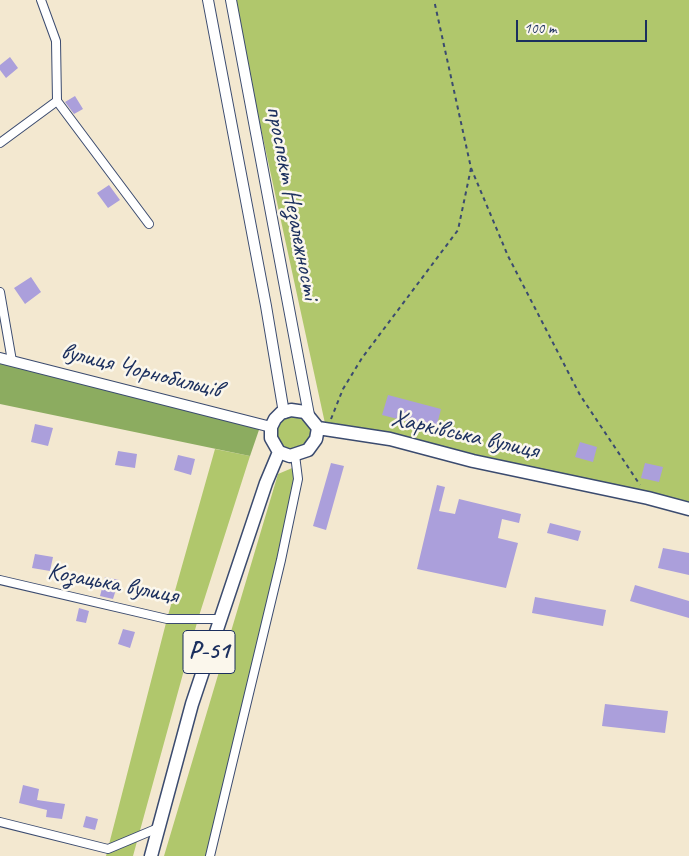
<!DOCTYPE html>
<meta charset="utf-8">
<style>
body{margin:0}
#map{position:relative;width:689px;height:856px;overflow:hidden;background:#f3e8d0;font-family:Caveat,sans-serif}
canvas{display:block}
.scale{position:absolute;left:516px;top:20px;width:131px;height:22px;box-sizing:border-box;border:2px solid #1b2f5e;border-top:0;padding-left:6px;font-size:15px;line-height:18px;white-space:nowrap;color:#1b2f5e;-webkit-text-stroke:4px #fbf7ec;paint-order:stroke}
</style>
<div id="map">
<canvas width="689" height="856"></canvas>
<div class="scale">100 m</div>
</div>
<script>
const c = document.querySelector('canvas').getContext('2d');
c.lineJoin = 'round';
function paint(path, color) {
  c.fillStyle = color;
  c.fill(path, 'evenodd');
}
function shape(rows) {
  const path = new Path2D();
  for (const r of rows) {
    path.moveTo(r[0], r[1]);
    for (let i = 2; i < r.length; i += 2) path.lineTo(r[i], r[i + 1]);
  }
  return path;
}
function trace(path, color, width, dash) {
  c.strokeStyle = color;
  c.lineWidth = width;
  c.lineCap = dash ? 'butt' : 'round';
  c.setLineDash(dash || []);
  c.stroke(path);
}
function label(font, color, halo, rows, align = 'center') {
  c.font = font + ' Caveat,sans-serif';
  c.lineWidth = 5;
  c.setLineDash([]);
  c.textBaseline = 'middle';
  c.strokeStyle = halo;
  c.fillStyle = color;
  for (const [text, x, y, turn = 0] of rows) {
    c.save();
    c.translate(x, y);
    c.rotate((+turn || 0) * Math.PI / 180);
    c.textAlign = isNaN(turn) ? turn : align;
    if (halo) c.strokeText(text, 0, 0);
    c.fillText(text, 0, 0);
    c.restore();
  }
}
paint(shape([
 [233,0,689,0,689,509,326,428],
 [281,413,314,420,312,445,279,452,271,427],
 [215,449,250,456,198,619,133,856,106,856,167,619],
 [297,466,298,479,210,856,164,856,278,474]
]), '#b0c76c');
paint(shape([
 [0,358,261,424,250,456,0,404]
]), '#8cac60');
paint(shape([
 [10,57,18,68,6,78,0,70,0,65],
 [75,96,83,109,74,114,65,102],
 [109,185,120,200,108,208,97,193],
 [31,277,41,292,25,304,14,288],
 [388,395,441,409,436,429,382,415],
 [35,424,53,428,48,446,31,442],
 [580,442,597,447,593,462,575,457],
 [118,451,137,454,135,468,115,465],
 [178,455,195,459,191,475,174,470],
 [331,463,344,466,326,530,313,526],
 [645,463,663,467,659,482,641,478],
 [437,485,445,487,439,511,455,514,459,499,521,514,519,523,502,519,498,538,518,543,506,588,417,569],
 [550,523,581,531,578,541,547,533],
 [663,548,689,553,689,575,658,568],
 [35,554,53,557,50,571,32,568],
 [105,577,119,580,113,599,100,596],
 [635,585,689,601,689,618,630,601],
 [535,597,606,610,603,626,532,613],
 [79,608,89,611,86,623,76,621],
 [123,629,135,632,130,648,118,644],
 [605,704,668,711,665,733,602,726],
 [23,785,39,789,37,800,65,804,62,819,46,817,47,810,19,803],
 [86,816,98,819,95,830,83,827]
]), '#ab9fdb');
const minor = shape([
 [41,0,56,41,57,101,149,224],
 [0,143,57,101],
 [0,292,12,361],
 [0,580,167,619,220,619],
 [0,822,108,849,158,828],
 [210,856,281,560,298,479,295,455]
]);
const tertiary = shape([
 [208,0,266,306,284,413],
 [231,0,309,415],
 [0,358,271,427]
]);
const primary = shape([
 [291,410,305,412,318,428,316,439,308,450,290,456,279,452,271,438,271,427,275,419,281,413,291,410],
 [318,428,390,439,473,461,648,498,689,509],
 [151,856,192,704,266,483,279,452]
]);
trace(minor, '#3b4b6f', 10);
trace(tertiary, '#3b4b6f', 12);
trace(primary, '#3b4b6f', 15);
trace(shape([
 [471,168,508,256,580,395,640,485],
 [331,419,343,389,362,358,458,230,471,168,434,0]
]), '#3b4b6f', 2, [4, 4]);
trace(minor, '#fff', 8);
trace(tertiary, '#fff', 10);
trace(primary, '#fff', 12);
for (const [x, y, w] of [
 [209,652,52]
]) {
  const box = new Path2D();
  box.roundRect(x - w / 2, y - 21.5, w, 43, 4);
  c.fillStyle = '#fbf7ec';
  c.fill(box);
  trace(box, '#1b2f5e', 1);
}
label('bold 24px', '#1b2f5e', null, [
 ["Р-51",209,652]
]);
label('25px', '#1b2f5e', '#fbf7ec', [
 ["проспект Незалежності",292,203,79],
 ["вулиця Чорнобильців",141,371,14],
 ["Харківська вулиця",465,435,13],
 ["Козацька вулиця",113,584,11]
]);
</script>
